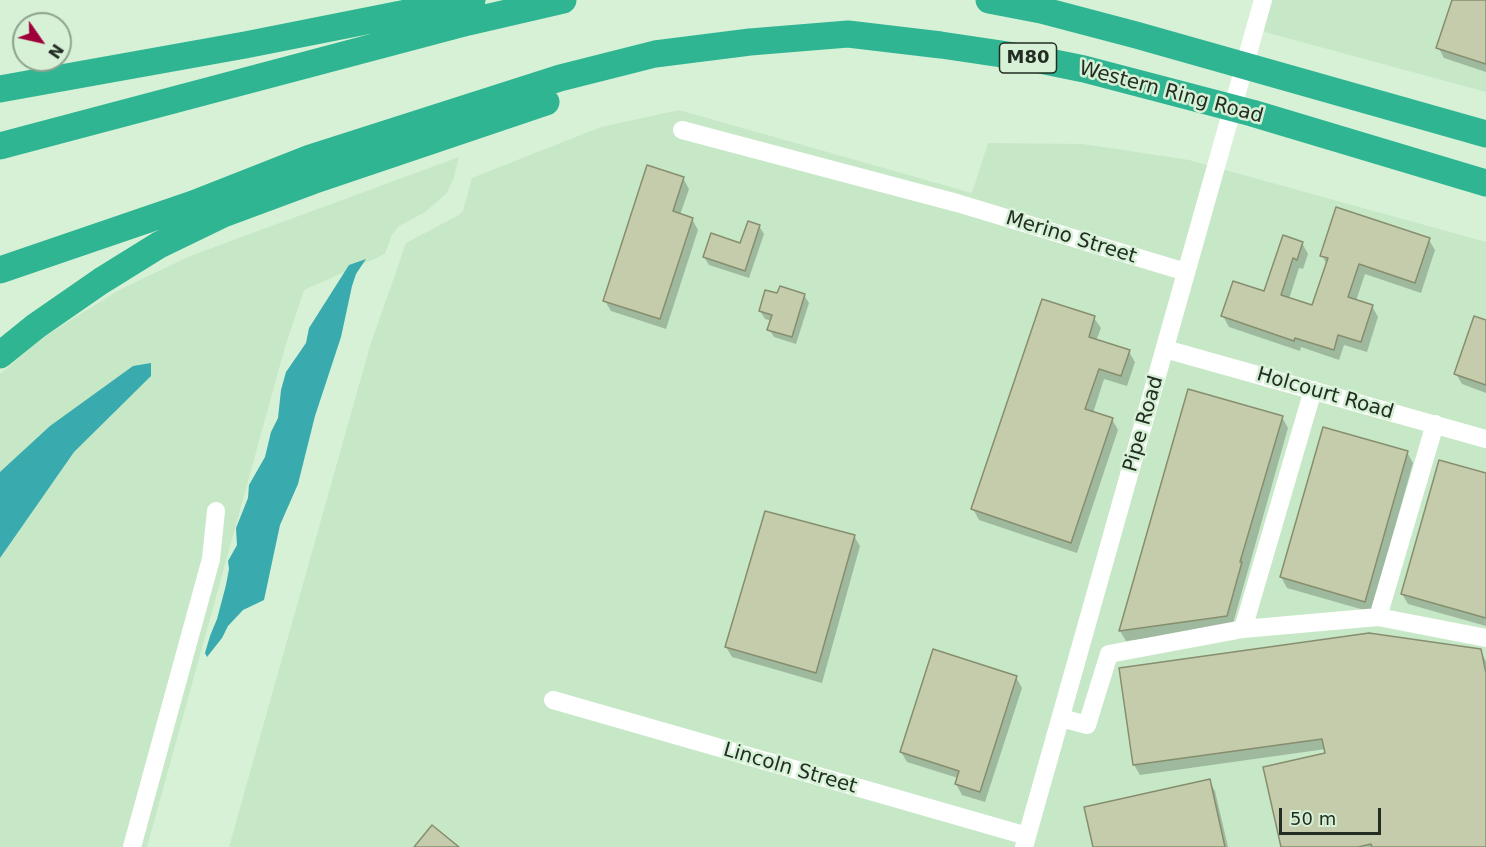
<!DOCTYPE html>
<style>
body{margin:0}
#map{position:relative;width:1486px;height:847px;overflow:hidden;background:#d6f1d6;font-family:"DejaVu Sans",sans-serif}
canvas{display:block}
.north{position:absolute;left:12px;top:12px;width:60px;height:60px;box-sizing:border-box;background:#d6f1d6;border:2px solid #8ea38e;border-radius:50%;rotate:124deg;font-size:16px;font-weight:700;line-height:24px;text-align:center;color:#232d23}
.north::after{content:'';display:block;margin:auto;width:21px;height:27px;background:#a0003a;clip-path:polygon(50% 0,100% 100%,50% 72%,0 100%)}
.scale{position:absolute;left:1279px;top:808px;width:102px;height:27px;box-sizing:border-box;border:3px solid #232d23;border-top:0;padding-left:8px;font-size:18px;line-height:21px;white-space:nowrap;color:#232d23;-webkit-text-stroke:4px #d6f1d6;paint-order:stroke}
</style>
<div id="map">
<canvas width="1486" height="847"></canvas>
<div class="north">N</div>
<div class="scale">50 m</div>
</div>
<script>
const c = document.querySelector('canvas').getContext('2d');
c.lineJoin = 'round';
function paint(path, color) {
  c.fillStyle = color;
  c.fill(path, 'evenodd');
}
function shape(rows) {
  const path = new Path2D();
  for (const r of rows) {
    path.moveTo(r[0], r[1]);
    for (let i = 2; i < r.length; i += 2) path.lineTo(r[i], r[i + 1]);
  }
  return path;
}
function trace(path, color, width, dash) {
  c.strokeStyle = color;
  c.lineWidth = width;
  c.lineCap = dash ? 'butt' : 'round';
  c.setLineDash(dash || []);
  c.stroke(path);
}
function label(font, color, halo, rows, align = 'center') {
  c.font = font + ' "DejaVu Sans",sans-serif';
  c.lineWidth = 5;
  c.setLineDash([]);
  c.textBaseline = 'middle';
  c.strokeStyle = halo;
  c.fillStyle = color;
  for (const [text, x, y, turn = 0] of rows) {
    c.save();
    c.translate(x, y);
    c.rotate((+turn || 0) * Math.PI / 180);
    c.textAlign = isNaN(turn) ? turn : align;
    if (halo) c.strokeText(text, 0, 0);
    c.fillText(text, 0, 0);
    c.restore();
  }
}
paint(shape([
 [1272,0,1486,0,1486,92,1261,31],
 [679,110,972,193,988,143,1083,144,1189,160,1486,242,1486,847,229,847,370,346,406,243,459,215,463,211,472,178,601,127],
 [459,157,453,180,446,194,425,212,399,226,392,235,385,254,304,290,285,347,147,847,0,847,0,374,45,336,119,290,190,256]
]), '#c7e8c7');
paint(shape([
 [366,259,356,274,352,286,341,337,315,416,298,484,280,525,264,600,243,610,228,626,222,638,207,657,205,653,210,636,217,619,226,585,229,569,228,561,237,545,236,528,248,498,249,485,265,457,271,432,278,418,281,390,286,372,306,343,309,328,349,265],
 [151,363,151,376,74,452,0,558,0,472,50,426,133,366]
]), '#39aaae');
paint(shape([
 [1454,0,1486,0,1486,72,1444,58,1438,47],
 [683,178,689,189,680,215,692,219,698,230,666,329,611,311,605,301],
 [759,226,764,234,749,278,709,265,704,257,741,245],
 [1429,240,1435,250,1421,293,1365,274,1356,301,1372,306,1378,317,1367,352,1344,345,1339,360,1301,347,1300,351,1229,327,1223,316,1265,293,1302,243,1308,254,1303,269,1299,268,1289,299,1313,307,1327,265,1322,255],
 [778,295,804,295,809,303,796,344,774,337,769,329,772,321,765,319,760,311],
 [1094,318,1101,328,1096,341,1129,352,1135,362,1127,386,1104,379,1093,413,1112,419,1118,430,1077,553,979,520,973,509],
 [1486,321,1486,393,1462,384,1456,374],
 [1282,417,1288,428,1232,627,1126,641,1120,631],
 [1407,452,1413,463,1371,612,1287,588,1281,577],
 [1486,475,1486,626,1408,604,1402,594],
 [854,536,860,546,822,683,732,657,726,647],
 [1480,651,1486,661,1486,847,1283,847,1327,754,1326,749,1140,775,1134,765],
 [1016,677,1022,688,985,802,962,795,956,784,958,778,907,762,901,752],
 [1209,781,1215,791,1228,847,1095,847]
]), '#0003');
const building = shape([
 [1452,0,1486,0,1486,64,1436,48,1452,0],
 [647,165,684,177,673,211,693,218,660,319,603,301,647,165],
 [1336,207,1430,238,1415,283,1359,264,1348,297,1373,305,1361,342,1338,335,1334,350,1295,338,1294,341,1221,316,1233,281,1264,291,1283,235,1303,242,1297,260,1293,258,1281,295,1312,305,1328,258,1320,256,1336,207],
 [748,221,760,225,745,271,703,257,711,233,740,243,748,221],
 [780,286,805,294,792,337,767,330,772,315,759,311,765,290,777,293,780,286],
 [1042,299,1095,316,1089,337,1130,350,1121,376,1099,369,1085,409,1113,418,1071,543,971,509,1042,299],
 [1474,316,1486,320,1486,385,1454,374,1474,316],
 [1188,389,1283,416,1240,562,1242,562,1227,616,1119,631,1188,389],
 [1323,427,1408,451,1365,602,1280,577,1323,427],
 [1439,460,1486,473,1486,618,1401,594,1439,460],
 [765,511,855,535,816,673,725,647,765,511],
 [1369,633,1481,649,1486,673,1486,847,1372,847,1371,844,1358,847,1281,847,1263,767,1325,753,1322,739,1133,765,1119,668,1369,633],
 [933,649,1017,676,980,792,955,784,959,771,900,752,933,649],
 [1210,779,1225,847,1093,847,1084,807,1210,779],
 [432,825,459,847,414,847,432,825]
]);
paint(building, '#c4ccab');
trace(building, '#868e6e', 1.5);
trace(shape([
 [682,130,957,203,1186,272],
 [1165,349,1486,439],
 [1378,617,1435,424],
 [1243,629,1313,390],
 [553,700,1027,836],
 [1061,718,1087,725,1109,654,1243,629,1378,617,1486,638],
 [132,847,211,559,216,511],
 [1024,847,1263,0]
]), '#fff', 18);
trace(shape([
 [989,0,1041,10,1136,35,1486,134],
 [0,89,245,45,472,0],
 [0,146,468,22,563,0],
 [0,270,193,204,310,158,560,78,655,54,750,42,848,34,941,45,1035,59,1084,69,1252,113,1486,183],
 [0,355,36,326,101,281,159,245,223,214,312,181,546,102]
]), '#30b593', 27);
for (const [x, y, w] of [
 [1028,58,57]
]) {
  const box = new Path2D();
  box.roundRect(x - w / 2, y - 15, w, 30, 4.5);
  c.fillStyle = '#d6f1d6';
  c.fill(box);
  trace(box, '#232d23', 1.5);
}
label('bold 18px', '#232d23', null, [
 ["M80",1028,58]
]);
label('20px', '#232d23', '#d6f1d6', [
 ["Western Ring Road",1171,93,15],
 ["Merino Street",1071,238,17],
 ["Holcourt Road",1325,394,16],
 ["Pipe Road",1144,424,-74],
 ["Lincoln Street",790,769,16]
]);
</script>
